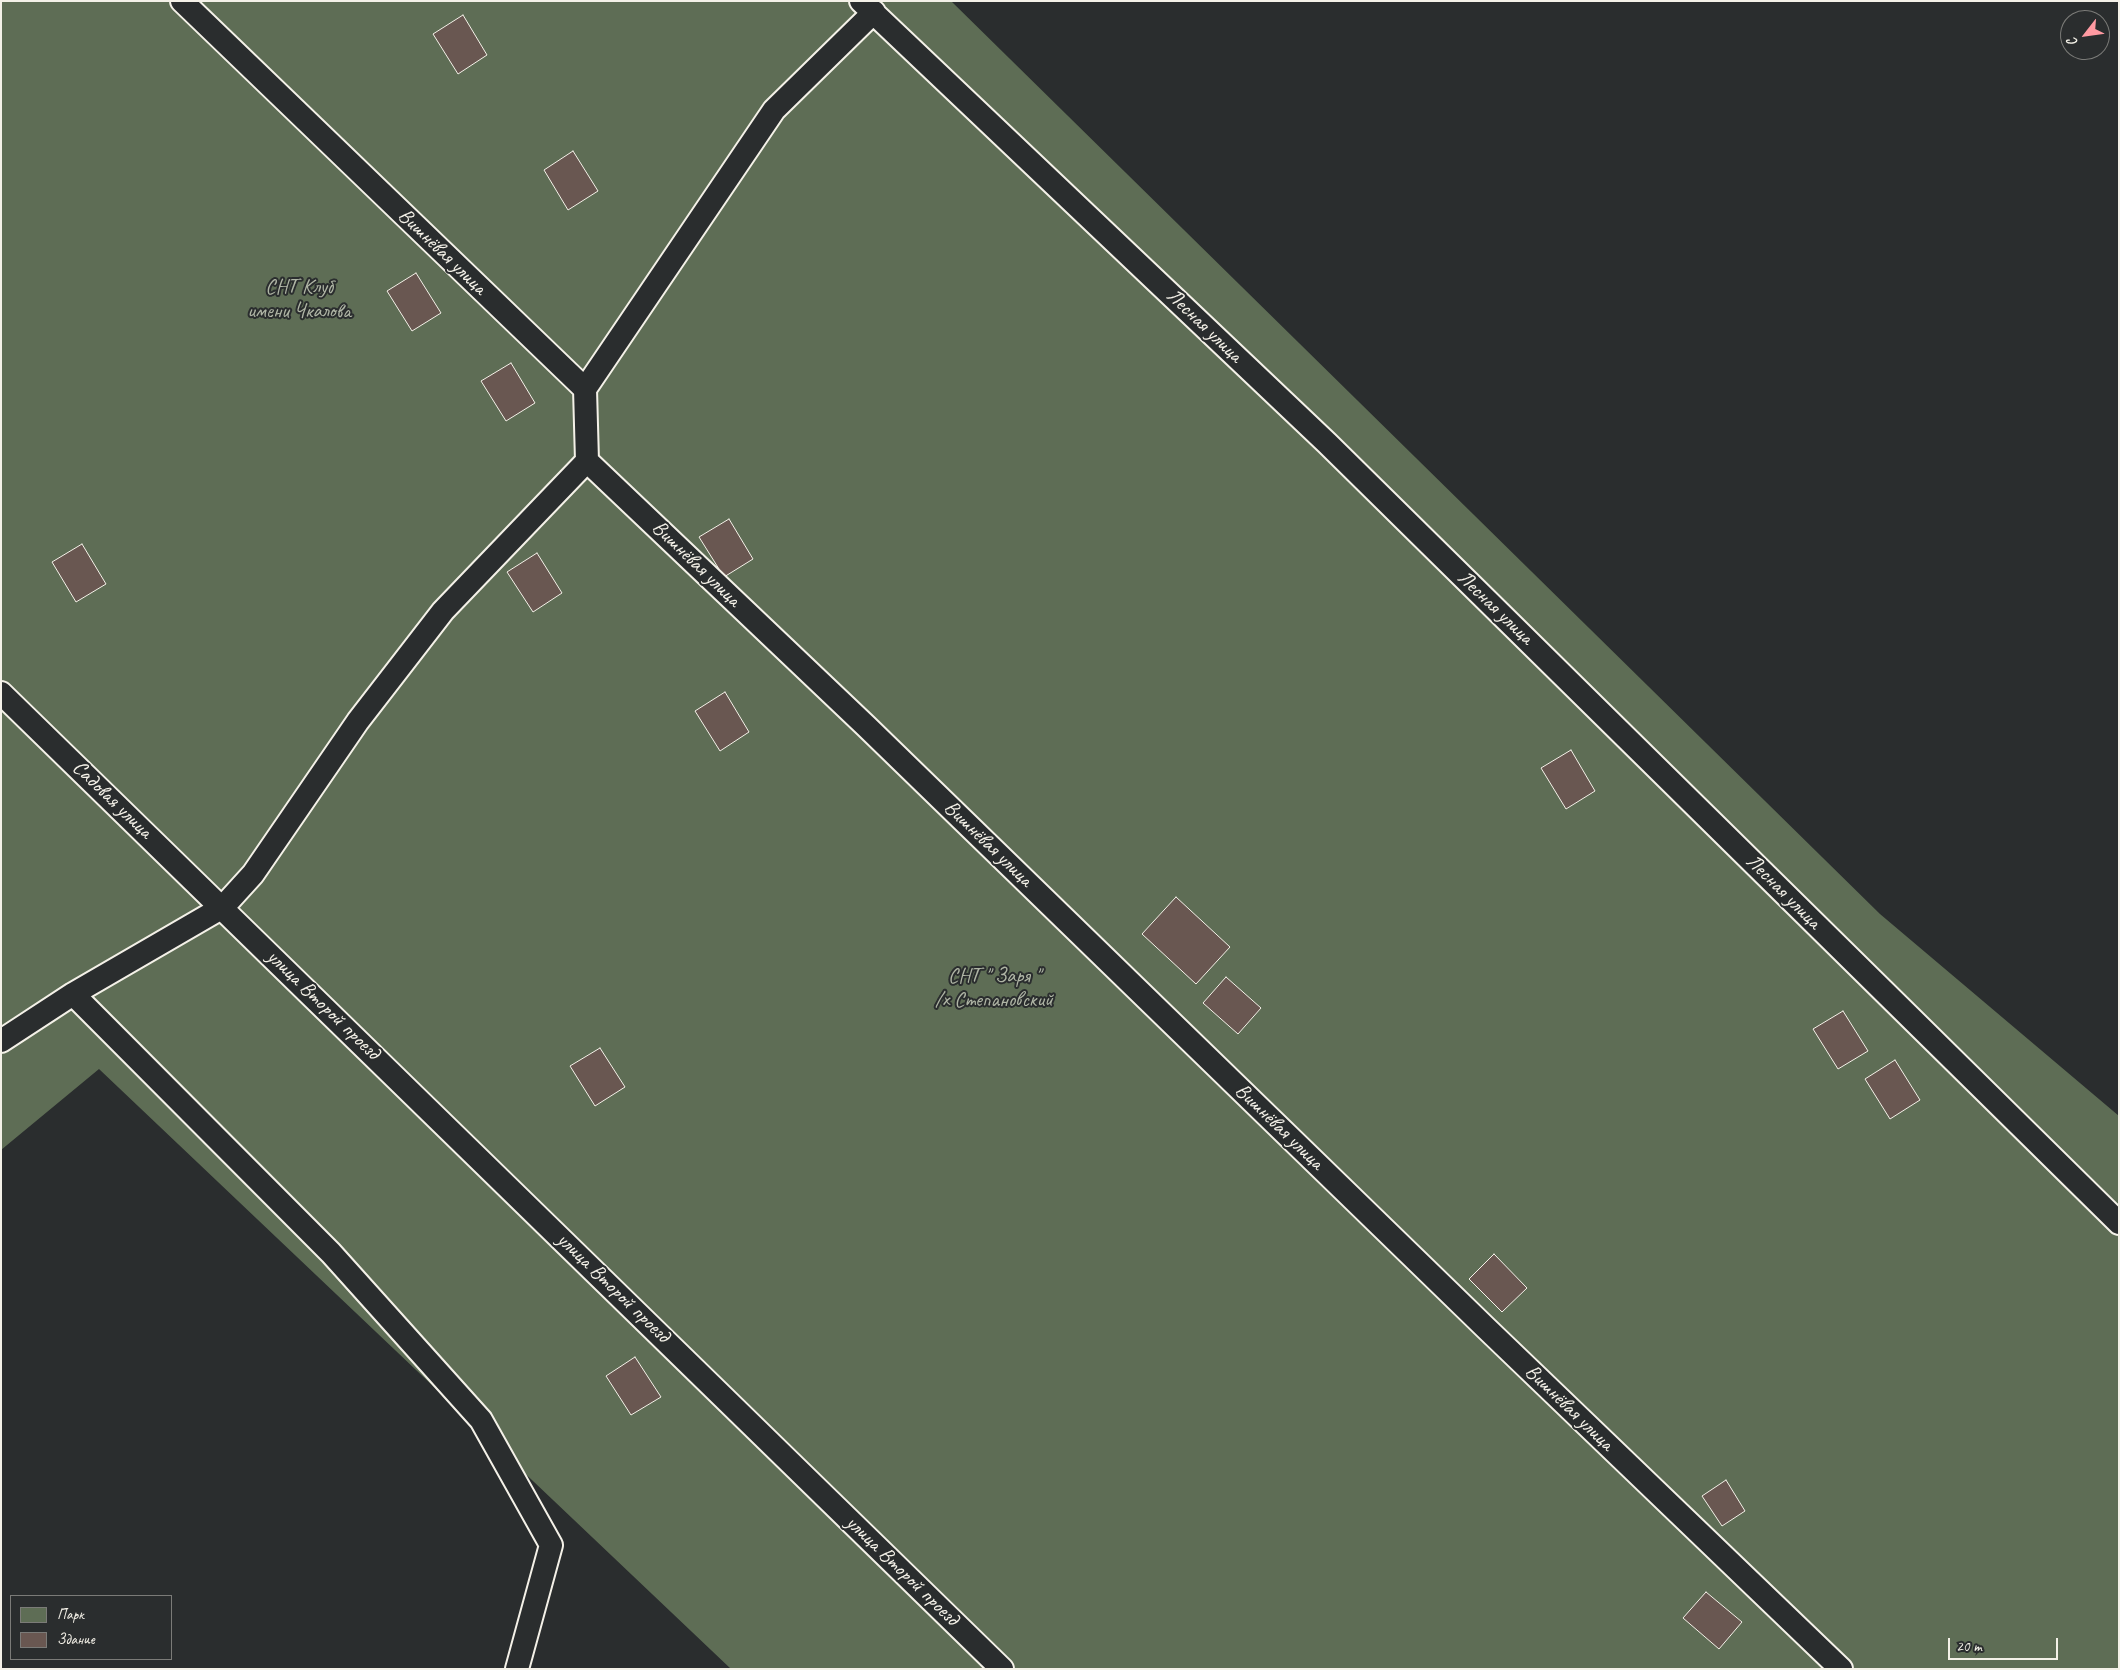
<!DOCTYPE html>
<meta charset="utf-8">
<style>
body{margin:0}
#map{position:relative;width:2120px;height:1670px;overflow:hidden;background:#2a2d2e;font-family:Caveat,sans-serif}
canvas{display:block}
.frame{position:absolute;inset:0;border:2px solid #f4f1e8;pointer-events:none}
.legend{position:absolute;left:10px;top:1595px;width:162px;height:65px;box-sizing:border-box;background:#2a2d2e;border:1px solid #7b7b78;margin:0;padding:6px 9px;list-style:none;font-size:15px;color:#f4f1e8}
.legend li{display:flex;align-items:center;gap:10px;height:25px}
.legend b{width:25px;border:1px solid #7b7b78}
.north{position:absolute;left:2060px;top:10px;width:50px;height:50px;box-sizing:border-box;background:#2a2d2e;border:1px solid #7b7b78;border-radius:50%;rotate:240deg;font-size:14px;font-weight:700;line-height:20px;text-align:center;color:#f4f1e8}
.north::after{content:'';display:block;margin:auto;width:18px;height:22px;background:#ff9aa2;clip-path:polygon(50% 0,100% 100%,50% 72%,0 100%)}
.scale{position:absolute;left:1948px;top:1638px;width:110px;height:22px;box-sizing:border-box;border:2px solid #f4f1e8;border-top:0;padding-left:6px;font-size:15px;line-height:18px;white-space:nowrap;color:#f4f1e8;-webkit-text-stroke:4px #2a2d2e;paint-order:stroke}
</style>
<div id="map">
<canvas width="2120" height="1670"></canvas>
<div class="frame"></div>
<ul class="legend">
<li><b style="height:14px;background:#5e6d55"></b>Парк</li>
<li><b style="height:14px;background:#695751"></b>Здание</li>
</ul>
<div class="north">С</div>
<div class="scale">20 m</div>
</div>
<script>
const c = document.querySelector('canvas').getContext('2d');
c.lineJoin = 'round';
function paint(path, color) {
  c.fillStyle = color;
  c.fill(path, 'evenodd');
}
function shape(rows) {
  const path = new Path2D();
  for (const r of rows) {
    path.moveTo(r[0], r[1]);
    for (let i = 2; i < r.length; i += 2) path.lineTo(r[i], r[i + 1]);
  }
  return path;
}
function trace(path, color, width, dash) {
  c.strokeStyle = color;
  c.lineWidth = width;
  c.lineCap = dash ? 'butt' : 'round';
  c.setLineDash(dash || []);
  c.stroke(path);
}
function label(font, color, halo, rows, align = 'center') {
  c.font = font + ' Caveat,sans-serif';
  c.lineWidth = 4;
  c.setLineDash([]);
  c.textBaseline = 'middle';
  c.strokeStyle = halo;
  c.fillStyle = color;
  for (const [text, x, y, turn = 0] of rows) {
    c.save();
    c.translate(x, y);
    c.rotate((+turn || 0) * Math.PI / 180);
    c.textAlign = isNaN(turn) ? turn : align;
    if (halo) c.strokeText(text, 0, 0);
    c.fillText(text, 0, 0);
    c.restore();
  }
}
paint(shape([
 [1,1,951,1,1880,914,2119,1116,2119,1669,731,1669,99,1069,1,1150]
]), '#5e6d55');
const building = shape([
 [463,15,487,55,458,74,433,34,463,15],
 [573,151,598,191,568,210,544,170,573,151],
 [416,273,441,313,412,331,387,291,416,273],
 [511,363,535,403,506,421,481,381,511,363],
 [729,519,753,559,724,577,699,537,729,519],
 [82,544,106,584,76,602,52,562,82,544],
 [537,553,562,593,533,612,507,572,537,553],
 [725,692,749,732,720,751,695,711,725,692],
 [1571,750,1595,791,1566,809,1541,768,1571,750],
 [1176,897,1230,947,1196,984,1142,934,1176,897],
 [1226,977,1261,1008,1238,1034,1203,1003,1226,977],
 [1843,1011,1868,1051,1838,1069,1813,1029,1843,1011],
 [600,1048,625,1087,595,1106,570,1066,600,1048],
 [1895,1060,1920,1100,1890,1119,1865,1079,1895,1060],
 [1494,1254,1527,1288,1502,1312,1469,1279,1494,1254],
 [635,1357,661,1397,631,1415,606,1376,635,1357],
 [1726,1480,1745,1511,1722,1526,1702,1496,1726,1480],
 [1706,1592,1742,1622,1719,1649,1683,1618,1706,1592]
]);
paint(building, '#695751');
trace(building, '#f4f1e8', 1);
const service = shape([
 [182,1,585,389,587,461,866,726,1487,1329,1841,1669],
 [861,1,1327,443,2119,1223],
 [585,389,774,110,874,12],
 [1,693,1002,1669],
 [73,994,331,1253,481,1420,551,1545,517,1669],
 [1,1041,73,994,223,907,253,874,358,721,443,611,587,461]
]);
trace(service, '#f4f1e8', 26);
trace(service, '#2a2d2e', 22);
label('21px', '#f4f1e8', '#2a2d2e', [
 ["Вишнёвая улица",442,252,44],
 ["Лесная улица",1204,326,44],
 ["Вишнёвая улица",696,564,44],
 ["Лесная улица",1495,608,44],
 ["Садовая улица",112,800,44],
 ["Вишнёвая улица",988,844,44],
 ["Лесная улица",1783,892,45],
 ["улица Второй проезд",323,1005,44],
 ["Вишнёвая улица",1279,1127,44],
 ["улица Второй проезд",613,1288,44],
 ["Вишнёвая улица",1569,1408,44],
 ["улица Второй проезд",902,1571,44]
]);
label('21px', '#b0b6a6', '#2a2d2e', [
 ["СНТ Клуб",299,287],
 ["имени Чкалова",299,311],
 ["СНТ \" Заря \"",994,976],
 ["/х Степановский",994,1000]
]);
</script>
